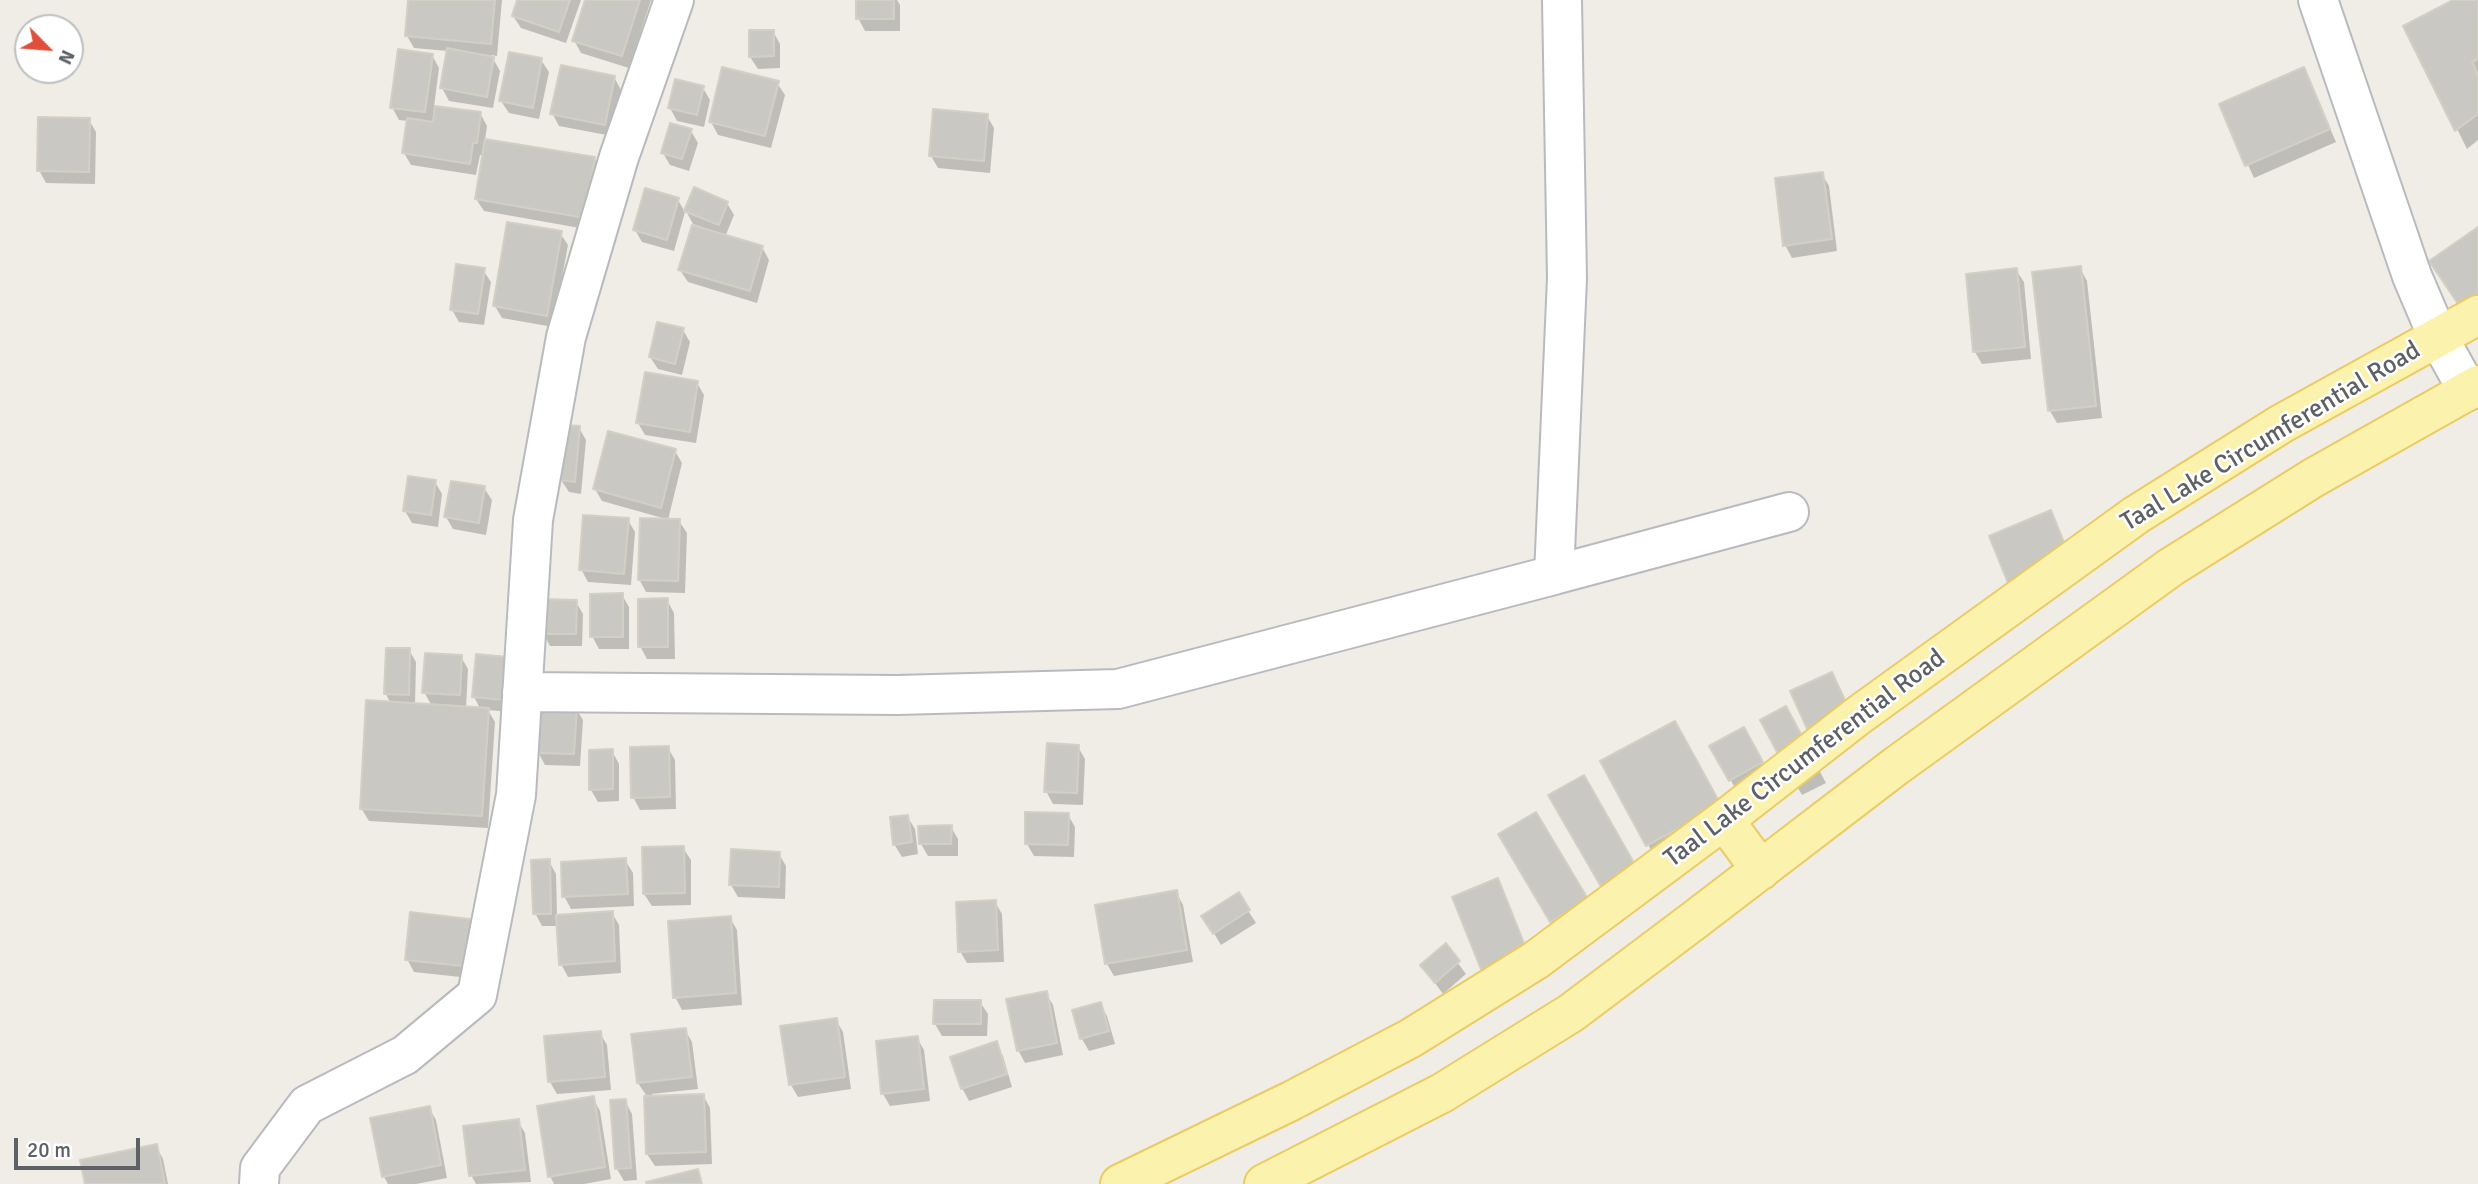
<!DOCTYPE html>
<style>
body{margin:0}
#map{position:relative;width:2478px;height:1184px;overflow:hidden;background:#efede5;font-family:Signika,sans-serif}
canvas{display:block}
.north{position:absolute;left:14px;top:14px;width:70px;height:70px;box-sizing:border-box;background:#fff;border:2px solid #bebfc1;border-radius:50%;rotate:115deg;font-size:19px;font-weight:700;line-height:28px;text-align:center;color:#5d6065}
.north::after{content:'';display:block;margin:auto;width:24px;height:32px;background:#e14e39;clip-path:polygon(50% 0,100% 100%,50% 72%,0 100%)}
.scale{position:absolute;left:14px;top:1138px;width:126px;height:32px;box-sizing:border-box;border:4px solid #5d6065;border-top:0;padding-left:9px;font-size:21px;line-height:24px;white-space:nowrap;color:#5d6065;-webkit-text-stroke:5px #fff;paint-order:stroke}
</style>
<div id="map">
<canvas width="2478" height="1184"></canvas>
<div class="north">N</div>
<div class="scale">20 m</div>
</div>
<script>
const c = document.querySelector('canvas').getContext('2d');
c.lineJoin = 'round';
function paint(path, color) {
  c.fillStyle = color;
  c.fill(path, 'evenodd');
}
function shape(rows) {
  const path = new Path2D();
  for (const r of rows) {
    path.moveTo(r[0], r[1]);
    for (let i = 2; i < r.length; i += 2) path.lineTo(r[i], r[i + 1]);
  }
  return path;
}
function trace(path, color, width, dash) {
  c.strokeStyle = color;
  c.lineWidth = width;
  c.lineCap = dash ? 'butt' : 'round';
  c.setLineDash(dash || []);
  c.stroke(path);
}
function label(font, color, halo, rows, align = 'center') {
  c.font = font + ' Signika,sans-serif';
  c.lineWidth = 5;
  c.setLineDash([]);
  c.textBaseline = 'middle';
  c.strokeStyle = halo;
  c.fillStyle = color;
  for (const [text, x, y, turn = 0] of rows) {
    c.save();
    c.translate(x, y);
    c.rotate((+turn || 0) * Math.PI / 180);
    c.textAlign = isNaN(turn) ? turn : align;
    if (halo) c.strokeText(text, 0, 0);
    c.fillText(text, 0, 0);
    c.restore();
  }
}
paint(shape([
 [410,0,502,0,497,56,491,55,500,71,493,108,449,101,442,88,448,51,414,48,407,36],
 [519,0,581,0,566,43,521,28,513,16],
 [587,0,651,0,629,68,581,53,574,40],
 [858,0,897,0,900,5,900,31,865,31,858,18],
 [2457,0,2478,0,2478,140,2467,149,2406,26],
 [773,31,780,44,780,68,758,69,750,57],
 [432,55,439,68,434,107,480,113,487,126,485,140,594,158,601,171,591,230,484,211,476,199,484,155,480,155,476,175,411,165,404,153,409,121,399,120,392,107],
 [541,60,549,72,539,119,509,113,501,101],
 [2304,69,2336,142,2254,178,2221,105],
 [614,77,621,90,612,136,559,126,552,113],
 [777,83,785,95,771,148,718,135,711,122],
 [703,88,710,100,704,127,677,121,670,108],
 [987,116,994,128,990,173,938,168,931,156],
 [89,120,96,132,95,184,46,183,39,170],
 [691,131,698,143,689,171,670,165,663,153],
 [1822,174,1829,186,1837,251,1792,258,1785,245],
 [678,200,685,212,674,251,642,242,635,230],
 [727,203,734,215,725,237,762,247,769,260,757,303,688,282,680,270,704,228,693,224,686,211],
 [560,233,568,245,553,327,502,318,495,306],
 [2080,268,2087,281,2102,418,2057,423,2050,411],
 [483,270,491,282,484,325,459,322,452,310],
 [2016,270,2024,282,2031,359,1982,364,1975,352,1967,275],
 [683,330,690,342,682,375,658,369,650,357],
 [697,383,704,395,696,443,645,435,638,423],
 [579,428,586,440,581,494,569,492,561,480],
 [675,451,682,463,668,520,679,521,687,533,685,593,646,592,639,579,666,519,602,501,595,489],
 [435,482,442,494,438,527,412,523,405,511],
 [484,488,492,500,486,535,453,529,446,517],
 [628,520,635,532,631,585,588,582,581,569],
 [622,595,629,607,629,649,599,649,592,636],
 [667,600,674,613,675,659,647,659,640,646],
 [576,602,583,614,582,646,550,646,543,633],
 [409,650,416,662,415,705,432,706,424,692,461,657,468,669,466,709,481,710,474,697,478,656,511,712,488,710,495,722,488,828,369,821,361,808,391,704,386,694],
 [575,707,583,720,580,766,545,765,538,752],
 [1793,721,1826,783,1802,795,1795,783],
 [1743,729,1765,769,1734,786,1712,747],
 [1078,747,1085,759,1083,805,1053,804,1046,791],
 [668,748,675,760,676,809,640,810,633,797],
 [612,751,619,764,619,801,598,802,591,790],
 [1603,762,1730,824,1658,863],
 [1068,815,1075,827,1074,857,1034,856,1027,844],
 [907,816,915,829,918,854,902,857,894,844],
 [951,827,958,839,958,856,928,856,921,844],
 [1500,835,1594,912,1558,933],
 [683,848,691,860,691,905,652,906,644,894],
 [779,854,786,866,785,899,738,897,731,885],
 [625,860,633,873,634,906,571,909,564,896],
 [549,861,556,874,557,916,612,913,619,925,621,973,568,977,561,964,558,926,542,926,535,913],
 [1497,881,1536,970,1492,988],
 [1176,892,1183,905,1193,962,1114,976,1107,964],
 [1238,895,1256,923,1221,945,1204,917],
 [995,902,1002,914,1004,962,967,963,960,951],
 [412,914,479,979,414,972,407,959],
 [730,918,737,930,742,1005,682,1010,675,997],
 [1445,946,1466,974,1443,994,1422,965],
 [1046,993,1053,1005,1063,1055,1025,1063,1018,1050],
 [980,1002,988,1014,987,1036,942,1036,935,1024],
 [1100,1004,1107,1016,1115,1044,1089,1051,1082,1039,1075,1011],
 [836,1020,843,1032,851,1089,798,1097,791,1085,782,1028],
 [685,1030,692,1042,698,1089,652,1094,652,1097,703,1095,710,1108,712,1164,655,1166,647,1154,646,1095,638,1083],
 [600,1033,607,1045,611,1090,557,1094,550,1082,546,1037],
 [917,1038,924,1050,930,1101,890,1106,883,1094],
 [996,1044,1003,1056,1012,1087,969,1101,962,1088],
 [593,1098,600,1111,611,1179,584,1184,554,1184,550,1176],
 [625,1101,632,1114,637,1180,624,1181,617,1169],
 [429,1108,436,1120,447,1178,416,1184,388,1184,384,1177],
 [518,1121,525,1133,531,1182,476,1184,471,1175],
 [156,1146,163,1159,168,1184,87,1184]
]), '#0003');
const building = shape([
 [408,0,495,0,491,44,405,36,408,0],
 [517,0,570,0,559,32,512,16,517,0],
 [585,0,640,0,622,56,572,41,585,0],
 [856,0,894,0,894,19,856,19,856,0],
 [2453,0,2478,0,2478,59,2472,62,2478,75,2478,114,2455,131,2403,26,2453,0],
 [749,30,774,30,774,56,749,57,749,30],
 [447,48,494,57,487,97,440,88,447,48],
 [398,49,433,54,425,112,390,108,398,49],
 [509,52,542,58,533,108,499,101,509,52],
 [561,65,615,76,605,125,550,114,561,65],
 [722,67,779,81,765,136,709,122,722,67],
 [2304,67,2330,129,2245,166,2219,104,2304,67],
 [675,79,704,86,697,115,668,108,675,79],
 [435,106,481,112,477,143,473,143,470,164,402,153,407,118,433,122,435,106],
 [933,109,988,114,984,161,929,156,933,109],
 [38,117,90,118,89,172,37,171,38,117],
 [670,123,692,129,682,159,661,153,670,123],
 [485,139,595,157,585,218,475,199,485,139],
 [1823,172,1832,239,1783,246,1775,178,1823,172],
 [694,187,728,202,719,225,684,211,694,187],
 [645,188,679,198,667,240,633,230,645,188],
 [507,222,562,231,547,316,493,306,507,222],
 [692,225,763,246,750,291,678,270,692,225],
 [2478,227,2478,313,2469,320,2429,261,2478,227],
 [456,264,485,268,478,314,450,310,456,264],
 [2081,266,2096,406,2048,411,2032,272,2081,266],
 [2017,268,2025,347,1973,352,1966,274,2017,268],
 [657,322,684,328,675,364,649,357,657,322],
 [645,372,698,381,690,432,636,423,645,372],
 [565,425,580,426,575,482,560,480,565,425],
 [608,431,676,449,661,508,593,489,608,431],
 [408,476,436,480,431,515,403,511,408,476],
 [451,481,485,486,479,523,444,517,451,481],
 [2051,510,2074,567,2012,593,1989,536,2051,510],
 [583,515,629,518,624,574,579,570,583,515],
 [640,518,680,519,678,581,638,580,640,518],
 [623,593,623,637,590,637,590,594,623,593],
 [668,598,668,647,638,647,638,599,668,598],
 [542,599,577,600,576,634,541,634,542,599],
 [386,648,410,648,409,695,384,694,386,648],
 [425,653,462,655,460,695,422,693,425,653],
 [476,654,508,657,505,700,472,697,476,654],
 [1832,672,1855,722,1813,742,1790,691,1832,672],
 [366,700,489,708,482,816,360,809,366,700],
 [539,704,577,706,574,754,536,753,539,704],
 [1786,706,1820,770,1794,784,1760,720,1786,706],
 [1675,721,1721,805,1646,846,1600,761,1675,721],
 [1744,727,1763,762,1729,781,1709,746,1744,727],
 [1047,743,1079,745,1077,793,1044,792,1047,743],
 [669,746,670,797,631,798,630,747,669,746],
 [613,749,613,789,589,790,589,750,613,749],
 [1584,775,1642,877,1607,897,1548,795,1584,775],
 [1025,812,1069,813,1068,845,1025,844,1025,812],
 [1536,812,1588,899,1550,922,1498,834,1536,812],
 [908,815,912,842,893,845,890,817,908,815],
 [952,825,951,844,919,844,918,826,952,825],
 [684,846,685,893,643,894,642,847,684,846],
 [731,849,780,852,779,887,729,885,731,849],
 [626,858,628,894,562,897,561,862,626,858],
 [550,859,551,914,533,914,531,860,550,859],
 [1498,878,1530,958,1484,977,1452,897,1498,878],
 [1177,890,1187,950,1105,964,1095,905,1177,890],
 [1239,892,1250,910,1213,934,1201,916,1239,892],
 [996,900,998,950,958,952,956,902,996,900],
 [613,911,615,961,559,965,556,915,613,911],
 [410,912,478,920,473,967,405,960,410,912],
 [731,916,736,993,673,998,668,921,731,916],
 [1446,943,1460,961,1435,983,1420,965,1446,943],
 [1047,991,1057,1043,1017,1051,1006,999,1047,991],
 [934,1000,981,1000,981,1024,933,1024,934,1000],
 [1101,1002,1109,1031,1080,1039,1072,1010,1101,1002],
 [837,1018,845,1077,789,1085,780,1026,837,1018],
 [686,1028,692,1077,637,1083,631,1034,686,1028],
 [601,1031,605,1077,548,1082,544,1036,601,1031],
 [918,1036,924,1089,881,1094,876,1041,918,1036],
 [997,1041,1007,1074,961,1089,950,1057,997,1041],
 [704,1094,706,1152,646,1154,644,1096,704,1094],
 [594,1096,605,1167,548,1177,537,1106,594,1096],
 [626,1099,631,1168,615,1169,610,1100,626,1099],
 [430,1106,441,1165,382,1177,370,1118,430,1106],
 [519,1119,525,1170,469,1176,463,1126,519,1119],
 [157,1144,165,1184,85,1184,80,1160,157,1144],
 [698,1169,702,1184,647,1184,646,1182,698,1169]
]);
paint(building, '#cac8c2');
trace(building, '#d3cfc4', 2);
const minor = shape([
 [2318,0,2412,276,2438,337,2468,391],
 [1554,575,1789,512],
 [522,692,897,695,1118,689,1554,575,1567,278,1562,0],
 [259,1184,260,1168,307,1105,405,1055,477,995,516,795,533,520,566,337,619,157,674,0]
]);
const major = shape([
 [1724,820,1761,870],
 [1120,1184,1291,1101,1411,1038,1536,960,1724,820,1859,715,2136,515,2281,424,2478,315],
 [1264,1184,1442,1093,1571,1013,1692,922,1896,766,2171,567,2313,478,2478,385]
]);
trace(minor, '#b8babe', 42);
trace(major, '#ebcb62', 42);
trace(minor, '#fff', 38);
trace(major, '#fbf2ae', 38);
label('26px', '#5d6065', '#fff', [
 ["Taal Lake Circumferential Road",2271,437,-31],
 ["Taal Lake Circumferential Road",1805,759,-37]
]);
</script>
